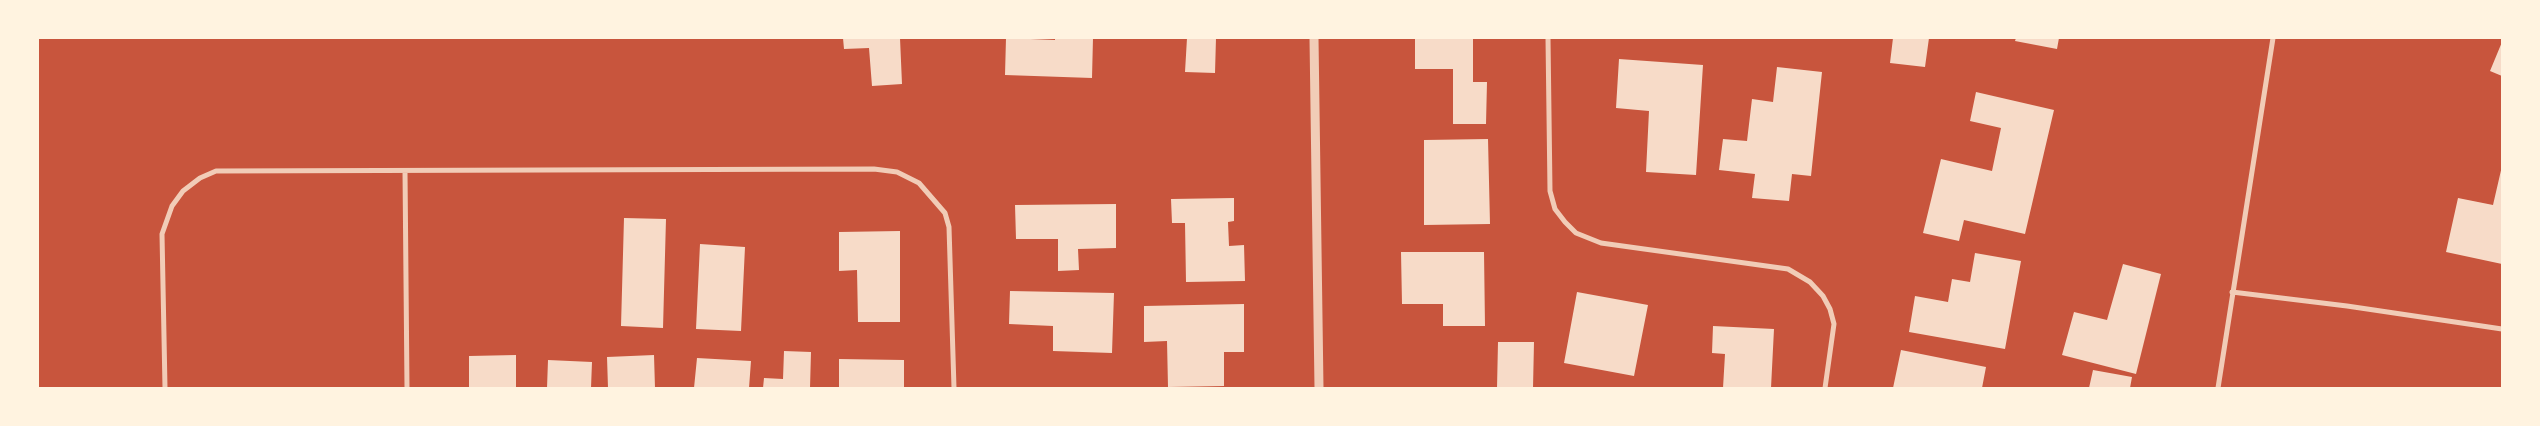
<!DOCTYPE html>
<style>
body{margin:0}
#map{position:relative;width:2540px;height:426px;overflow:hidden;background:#c8553d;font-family:Karla,sans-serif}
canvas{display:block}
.frame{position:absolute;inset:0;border:39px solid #fff3e0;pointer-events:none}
</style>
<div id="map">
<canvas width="2540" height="426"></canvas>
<div class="frame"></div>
</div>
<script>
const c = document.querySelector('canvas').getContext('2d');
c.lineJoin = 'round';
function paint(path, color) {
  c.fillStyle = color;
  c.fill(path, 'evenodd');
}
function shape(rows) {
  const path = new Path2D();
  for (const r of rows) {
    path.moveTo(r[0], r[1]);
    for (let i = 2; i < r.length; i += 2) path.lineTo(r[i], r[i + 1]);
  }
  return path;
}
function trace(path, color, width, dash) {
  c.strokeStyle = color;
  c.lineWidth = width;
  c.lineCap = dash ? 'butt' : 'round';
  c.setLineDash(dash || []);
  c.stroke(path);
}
paint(shape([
 [843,38,900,38,902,84,872,86,869,48,844,49],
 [1006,38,1055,40,1055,38,1093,38,1092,78,1005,75],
 [1187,38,1216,38,1215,73,1185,72],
 [1415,38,1473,38,1473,82,1487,82,1486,124,1453,124,1453,69,1415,69],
 [1893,38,1929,38,1925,67,1890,63],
 [2016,38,2059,38,2057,49,2015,41],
 [2502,42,2502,76,2490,71],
 [1619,59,1703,65,1696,175,1646,172,1649,111,1616,108],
 [1777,67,1822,72,1811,176,1792,174,1789,201,1752,198,1755,174,1719,170,1723,139,1747,141,1752,99,1773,102],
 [1976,92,2054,110,2025,234,1964,220,1959,241,1923,233,1941,159,1992,171,2001,128,1970,121],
 [1488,139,1490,224,1424,225,1424,140],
 [2502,166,2502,264,2446,252,2458,198,2493,205],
 [1234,198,1234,221,1228,222,1229,246,1244,245,1245,281,1186,282,1185,223,1172,223,1171,199],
 [1116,204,1116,248,1078,249,1079,270,1058,271,1058,239,1016,239,1015,205],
 [624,218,666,219,663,328,621,326],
 [900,231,900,322,858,322,857,270,839,271,839,232],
 [700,244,745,247,741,331,696,329],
 [1401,252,1484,252,1485,326,1443,326,1443,304,1402,304],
 [1975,253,2021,261,2005,349,1909,332,1915,296,1948,302,1952,279,1970,282],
 [2123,264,2161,274,2136,374,2062,355,2074,312,2107,320],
 [1010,291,1114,293,1112,353,1053,351,1053,326,1009,324],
 [1577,292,1648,305,1634,376,1564,363],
 [1244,304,1244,352,1224,352,1224,386,1168,387,1167,341,1144,342,1144,306],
 [1713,326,1774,329,1771,388,1723,388,1725,354,1712,353],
 [1498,342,1534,342,1533,388,1497,388],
 [1901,350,1986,367,1982,388,1893,388],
 [784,351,811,352,810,388,763,388,764,378,783,379],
 [516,355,516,388,469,388,469,356],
 [654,355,655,388,608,388,607,357],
 [697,358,751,361,749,388,694,388],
 [839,359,904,360,904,388,839,388],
 [548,360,592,362,591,388,547,388],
 [2093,370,2132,377,2130,388,2089,388]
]), '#f7dbc8');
trace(shape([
 [1548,38,1550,191,1555,209,1565,222,1576,233,1601,243,1788,269,1810,282,1823,296,1830,309,1834,324,1825,388],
 [405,171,407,388],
 [2232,292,2347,306,2502,329],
 [165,388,162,234,172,206,183,191,200,178,216,171,874,169,897,172,919,183,945,213,949,227,954,388],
 [2218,388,2273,38]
]), '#f1ccb7', 5);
trace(shape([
 [1314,38,1319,388]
]), '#f1ccb7', 9);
</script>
